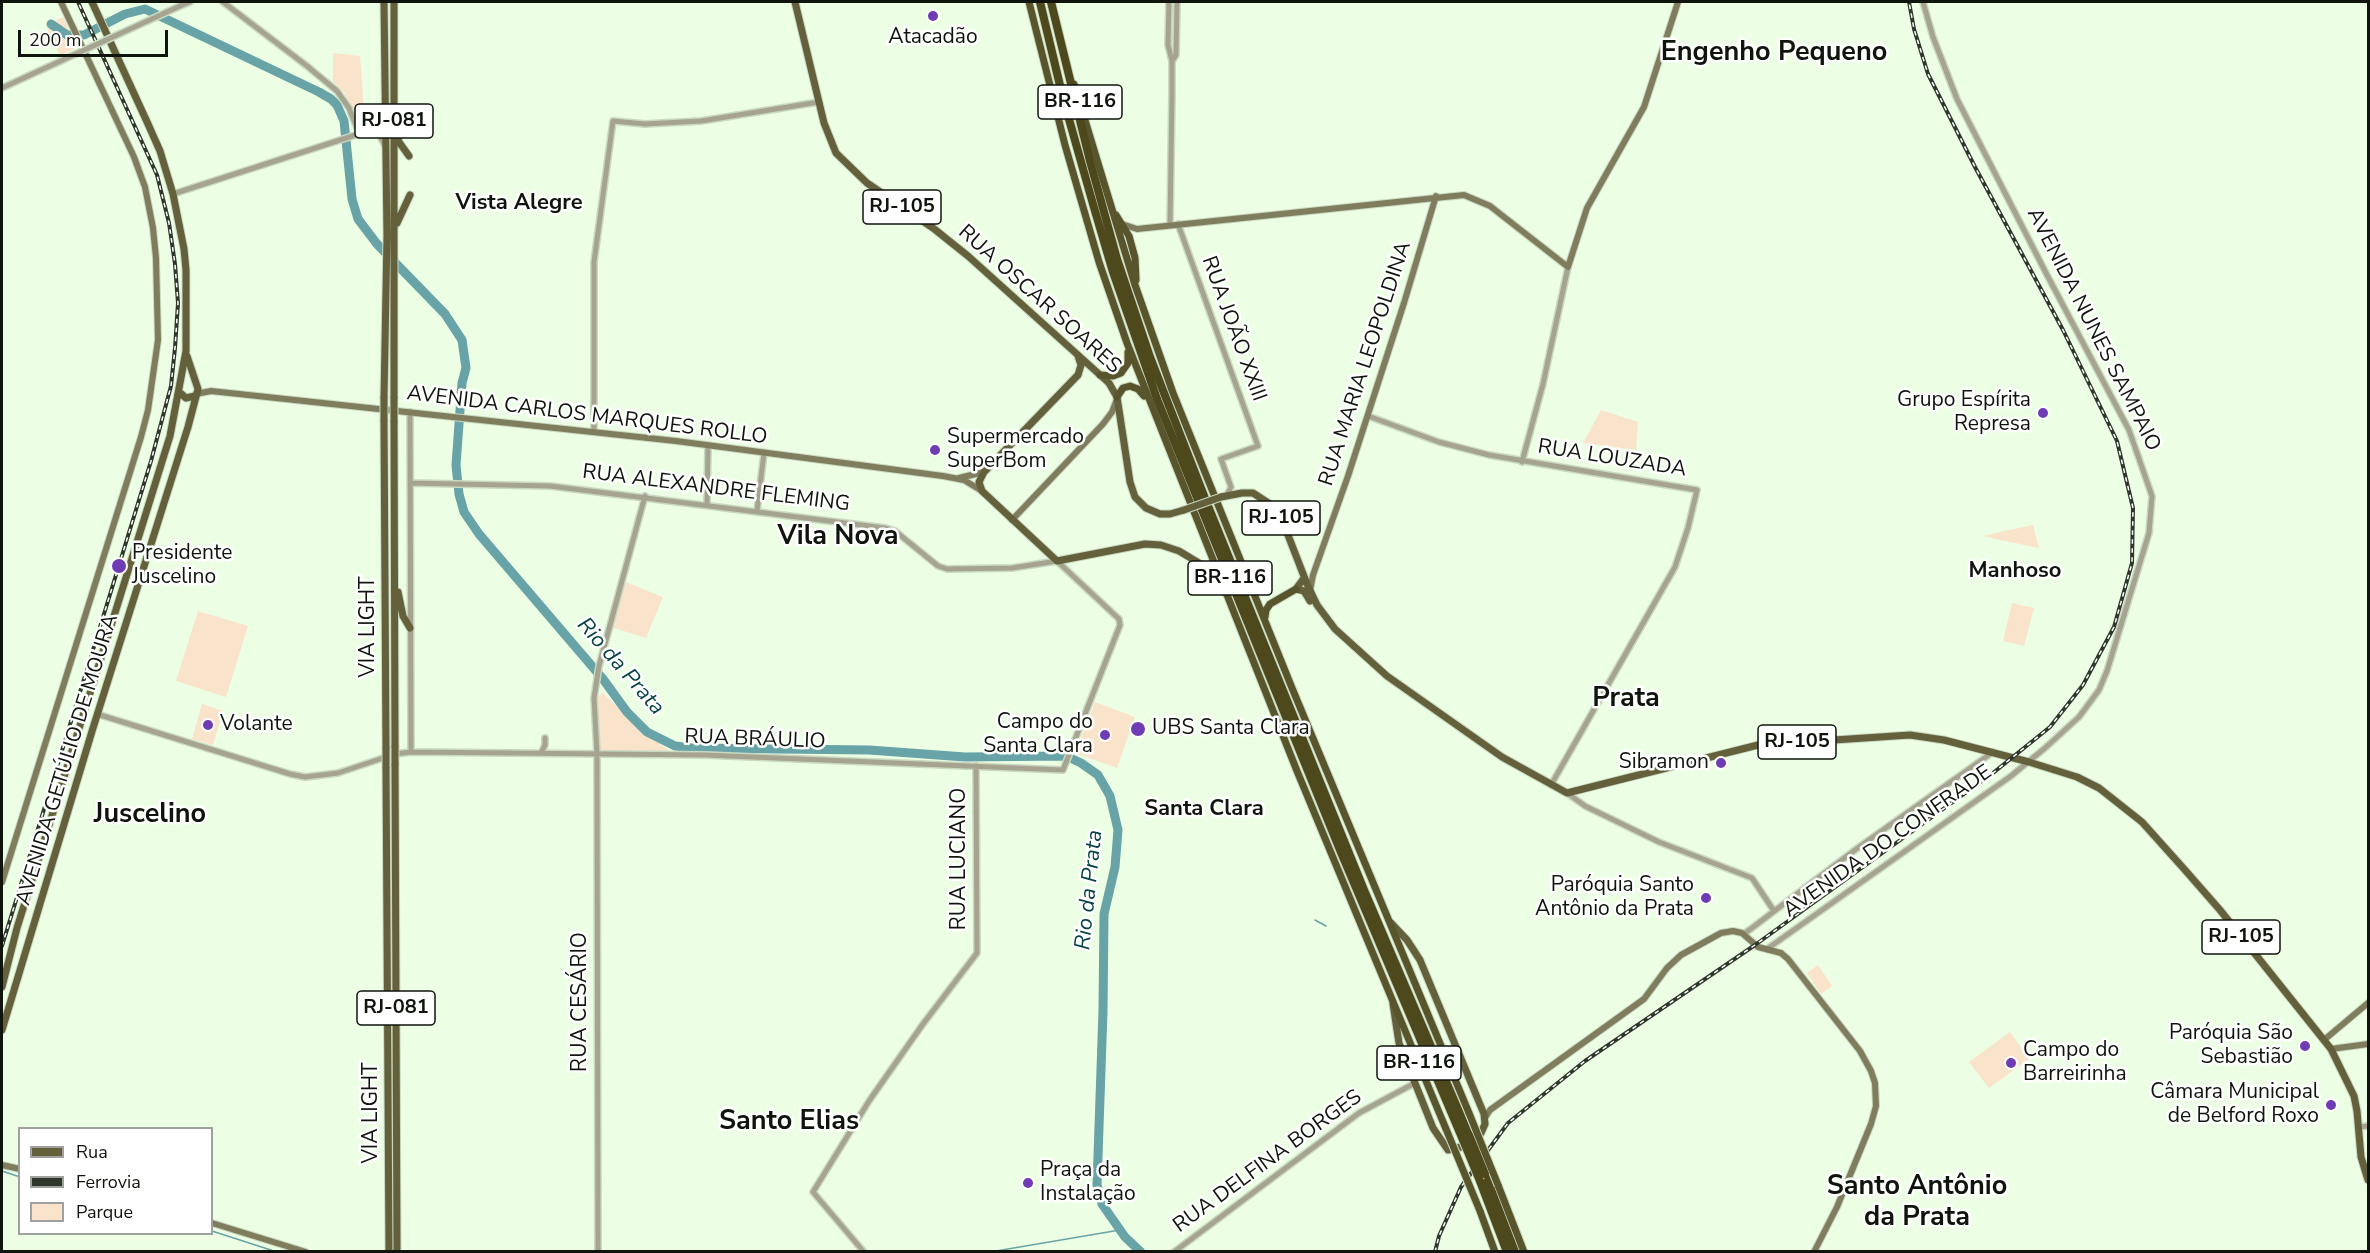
<!DOCTYPE html>
<meta charset="utf-8">
<style>
body{margin:0}
#map{position:relative;width:2370px;height:1253px;overflow:hidden;background:#ecfee3;font-family:"Nunito Sans",sans-serif}
canvas{display:block}
.frame{position:absolute;inset:0;border:3px solid #0f150c;pointer-events:none}
.legend{position:absolute;left:18px;top:1127px;width:195px;height:108px;box-sizing:border-box;background:#fff;border:2px solid #9fa19e;margin:0;padding:8px 10px;list-style:none;font-size:18px;color:#0f150c}
.legend li{display:flex;align-items:center;gap:12px;height:30px}
.legend b{width:30px;border:2px solid #9fa19e}
.scale{position:absolute;left:18px;top:30px;width:150px;height:27px;box-sizing:border-box;border:3px solid #0f150c;border-top:0;padding-left:8px;font-size:18px;line-height:21px;white-space:nowrap;color:#0f150c;-webkit-text-stroke:4px #fff;paint-order:stroke}
</style>
<div id="map">
<canvas width="2370" height="1253"></canvas>
<div class="frame"></div>
<ul class="legend">
<li><b style="height:8px;background:#64603c"></b>Rua</li>
<li><b style="height:8px;background:#2f372c"></b>Ferrovia</li>
<li><b style="height:16px;background:#f9e3cb"></b>Parque</li>
</ul>
<div class="scale">200 m</div>
</div>
<script>
const c = document.querySelector('canvas').getContext('2d');
c.lineJoin = 'round';
function paint(path, color) {
  c.fillStyle = color;
  c.fill(path, 'evenodd');
}
function shape(rows) {
  const path = new Path2D();
  for (const r of rows) {
    path.moveTo(r[0], r[1]);
    for (let i = 2; i < r.length; i += 2) path.lineTo(r[i], r[i + 1]);
  }
  return path;
}
function trace(path, color, width, dash) {
  c.strokeStyle = color;
  c.lineWidth = width;
  c.lineCap = dash ? 'butt' : 'round';
  c.setLineDash(dash || []);
  c.stroke(path);
}
function label(font, color, halo, rows, align = 'center') {
  c.font = font + ' "Nunito Sans",sans-serif';
  c.lineWidth = 5;
  c.setLineDash([]);
  c.textBaseline = 'middle';
  c.strokeStyle = halo;
  c.fillStyle = color;
  for (const [text, x, y, turn = 0] of rows) {
    c.save();
    c.translate(x, y);
    c.rotate((+turn || 0) * Math.PI / 180);
    c.textAlign = isNaN(turn) ? turn : align;
    if (halo) c.strokeText(text, 0, 0);
    c.fillText(text, 0, 0);
    c.restore();
  }
}
paint(shape([
 [63,17,77,47,60,56,46,25],
 [333,53,360,56,365,123,359,121,344,92,333,82],
 [1601,410,1638,422,1636,450,1583,443],
 [2033,525,2039,548,1982,536],
 [623,581,663,597,646,638,611,627],
 [2012,603,2034,608,2024,646,2003,641],
 [198,611,248,626,226,697,176,681],
 [603,693,647,735,673,753,599,750,596,698],
 [1095,702,1135,717,1117,768,1075,753],
 [202,704,223,711,213,745,192,739],
 [1818,965,1832,986,1821,994,1807,973],
 [2010,1032,2029,1059,1989,1088,1969,1062]
]), '#f9e3cb');
trace(shape([
 [1315,920,1326,926],
 [2,1171,20,1177],
 [212,1231,277,1252],
 [990,1252,1120,1230]
]), '#67a3a7', 1.5);
trace(shape([
 [51,24,67,35,84,35,125,14,145,9,319,92,331,99,337,105,344,121,352,199,358,219,377,244,445,314,462,340,466,368,462,383,456,465,459,494,464,512,479,534,603,679,627,712,647,732,675,746,692,748,869,750,965,757,1066,756,1081,763,1098,775,1110,796,1118,830,1115,867,1104,914,1103,1011,1097,1185,1102,1204,1125,1237,1141,1252]
]), '#67a3a7', 9);
const tertiary = shape([
 [223,2,307,66,337,91,349,108,359,133],
 [1169,2,1168,45,1172,61,1172,94,1170,225],
 [180,6,190,2],
 [1172,61,1176,55,1177,2],
 [2,88,28,76],
 [371,130,379,134,385,146],
 [173,194,371,130,379,123,384,110],
 [1178,224,1258,446,1221,459,1231,487,1227,495],
 [410,412,411,752],
 [1368,416,1439,442,1489,455,1697,490,1688,528,1675,567,1551,785],
 [594,432,594,262,613,121,645,124,701,121,819,102],
 [1522,462,1543,384,1568,267],
 [707,504,708,445],
 [757,511,764,453],
 [97,714,290,774,305,777,338,773,395,754,411,752,705,755,1063,770,1120,625,1119,619,1057,561,1012,568,947,569,938,566,895,531,885,528,550,486,410,483],
 [541,753,545,745,545,738],
 [1567,793,1585,806,1659,842,1752,878,1774,911],
 [1744,934,1859,847,1993,752],
 [1767,949,2011,776,2045,748,2079,717,2099,690,2107,671,2149,533,2152,496,2129,430,2046,273,1957,99,1933,37,1923,2],
 [2359,1127,2368,1126],
 [598,1252,597,753,594,698,599,666,645,496],
 [864,1252,813,1192,869,1101,923,1024,977,953,976,766],
 [1174,1252,1359,1113,1415,1083]
]);
const secondary = shape([
 [1122,224,1137,229,1464,195,1490,206,1568,267,1587,208,1644,107,1678,2],
 [196,394,211,391,676,441,943,476,964,480,982,491],
 [959,478,984,472],
 [1012,520,1103,424,1112,412,1117,399],
 [1310,591,1313,575,1348,476,1404,303,1436,196],
 [2,882,141,437,148,410,158,340,156,258,153,228,145,187,134,157,61,2],
 [2324,1040,2368,1003],
 [2331,1049,2368,1044],
 [1485,1118,1490,1110,1644,999,1667,968,1681,955,1721,933,1733,931,1742,933,1758,947,1781,953,1788,959,1860,1051,1871,1071,1875,1083,1876,1106,1871,1124,1837,1207,1814,1252],
 [2,1165,20,1169],
 [212,1223,306,1252]
]);
const primary = shape([
 [394,2,394,398],
 [795,2,824,123,836,153,867,183,933,228,968,256,1109,383,1117,397,1130,482,1135,497,1146,508,1160,514,1170,514,1184,510],
 [396,132,399,142,409,156],
 [397,223,410,195],
 [1078,356,1081,365,1078,375,984,472,979,482,982,491,1057,561,1145,544,1161,545,1179,551,1199,563,1211,573,1224,592],
 [179,392,186,398,195,396],
 [384,398,387,236,384,2],
 [384,420,386,749],
 [394,421,395,747],
 [1221,497,1242,493,1253,493,1273,506,1281,517,1307,584,1317,605,1335,629,1387,676,1502,757,1567,793,1758,745,1910,735,1944,740,2029,762,2077,777,2099,788,2142,822,2185,870,2220,910,2331,1049,2354,1096,2357,1111,2361,1157,2368,1180],
 [1304,578,1296,589,1304,591,1310,601],
 [398,592,403,616,410,628],
 [395,764,397,1252],
 [386,767,389,1252],
 [1391,923,1407,940,1420,960,1484,1114,1485,1124,1481,1133,1461,1147,1448,1150,1433,1128,1399,1043,1393,1004],
 [2,987,17,928,170,436,186,351,186,270,184,249,173,194,160,151,148,124,92,2],
 [2,1030,93,728,188,427,198,389,187,356]
]);
const trunk = shape([
 [1029,2,1065,145,1099,262,1127,343,1297,771,1446,1129],
 [1074,84,1135,285,1173,393,1292,688,1469,1113],
 [1116,215,1129,236,1135,258,1136,280],
 [1100,375,1113,376,1121,373,1128,363,1128,352],
 [1117,397,1123,388,1130,386,1138,389,1144,396],
 [1265,617,1266,610,1270,604,1296,589],
 [1498,1185,1524,1252],
 [1480,1211,1495,1252]
]);
const motorway = shape([
 [1040,2,1063,98,1093,204,1113,272,1157,399,1340,850,1463,1140],
 [1051,2,1090,161,1117,259,1150,357,1206,501,1364,890,1469,1135],
 [1485,1174,1515,1252],
 [1480,1181,1507,1252]
]);
trace(tertiary, '#c9d9c1', 8);
trace(secondary, '#c9d9c1', 8);
trace(primary, '#c9d9c1', 9);
trace(trunk, '#c9d9c1', 9);
trace(motorway, '#c9d9c1', 10);
trace(tertiary, '#a6a490', 5);
trace(secondary, '#807d5f', 6);
trace(primary, '#64603c', 7);
trace(trunk, '#58542c', 7);
trace(motorway, '#4d491d', 8);
const rail = shape([
 [2,946,151,461,171,386,175,348,178,303,175,264,169,223,157,175,78,2],
 [1435,1252,1439,1236,1461,1187,1508,1123,1585,1061,1755,945,1993,773,2050,727,2083,685,2114,627,2132,563,2133,508,2117,441,2063,330,1975,167,1928,74,1914,29,1909,2]
]);
trace(rail, '#2f372c', 4);
trace(rail, '#fff', 1.5, [4.5]);
const tertiaryBridge = shape([
 [28,76,180,6]
]);
const primaryBridge = shape([
 [384,420,384,398],
 [394,421,394,398],
 [1184,510,1221,497],
 [395,747,395,764],
 [386,749,386,767]
]);
const trunkBridge = shape([
 [1469,1113,1498,1185],
 [1446,1129,1480,1211]
]);
const motorwayBridge = shape([
 [1469,1135,1485,1174],
 [1463,1140,1480,1181]
]);
trace(tertiaryBridge, '#c9d9c1', 8, []);
trace(primaryBridge, '#c9d9c1', 9, []);
trace(trunkBridge, '#c9d9c1', 9, []);
trace(motorwayBridge, '#c9d9c1', 10, []);
trace(tertiaryBridge, '#a6a490', 5);
trace(primaryBridge, '#64603c', 7);
trace(trunkBridge, '#58542c', 7);
trace(motorwayBridge, '#4d491d', 8);
for (const [x, y, r, color] of [
 [933,16,6,"#6e3cb3"],
 [2043,413,6,"#6e3cb3"],
 [935,450,6,"#6e3cb3"],
 [119,566,8,"#6e3cb3"],
 [208,725,6,"#6e3cb3"],
 [1138,729,8,"#6e3cb3"],
 [1105,735,6,"#6e3cb3"],
 [1721,763,6,"#6e3cb3"],
 [1706,898,6,"#6e3cb3"],
 [2305,1046,6,"#6e3cb3"],
 [2011,1063,6,"#6e3cb3"],
 [2331,1105,6,"#6e3cb3"],
 [1028,1183,6,"#6e3cb3"]
]) {
  const dot = new Path2D();
  dot.arc(x, y, r, 0, 2 * Math.PI);
  c.fillStyle = color;
  c.fill(dot);
  trace(dot, '#fff', 2);
}
for (const [x, y, w] of [
 [1080,102,84],
 [394,121,78],
 [902,207,78],
 [1281,518,78],
 [1230,578,84],
 [1797,742,78],
 [2241,937,78],
 [396,1008,78],
 [1419,1063,84]
]) {
  const box = new Path2D();
  box.roundRect(x - w / 2, y - 17, w, 34, 4.5);
  c.fillStyle = '#fff';
  c.fill(box);
  trace(box, '#0f150c', 1.5);
}
label('bold 20px', '#0f150c', null, [
 ["BR-116",1080,102],
 ["RJ-081",394,121],
 ["RJ-105",902,207],
 ["RJ-105",1281,518],
 ["BR-116",1230,578],
 ["RJ-105",1797,742],
 ["RJ-105",2241,937],
 ["RJ-081",396,1008],
 ["BR-116",1419,1063]
]);
label('21px', '#0f150c', '#fff', [
 ["Atacadão",933,38,"center"],
 ["Grupo Espírita",2031,401],
 ["Represa",2031,425],
 ["Supermercado",947,438,"left"],
 ["SuperBom",947,462,"left"],
 ["Presidente",132,554,"left"],
 ["Juscelino",132,578,"left"],
 ["Campo do",1093,723],
 ["Santa Clara",1093,747],
 ["Volante",220,725,"left"],
 ["UBS Santa Clara",1152,729,"left"],
 ["Sibramon",1709,763],
 ["Paróquia Santo",1694,886],
 ["Antônio da Prata",1694,910],
 ["Paróquia São",2293,1034],
 ["Sebastião",2293,1058],
 ["Campo do",2023,1051,"left"],
 ["Barreirinha",2023,1075,"left"],
 ["Câmara Municipal",2319,1093],
 ["de Belford Roxo",2319,1117],
 ["Praça da",1040,1171,"left"],
 ["Instalação",1040,1195,"left"]
], 'right');
label('21px', '#0f150c', '#fff', [
 ["RUA OSCAR SOARES",1039,300,42],
 ["RUA JOÃO XXIII",1233,329,70],
 ["AVENIDA NUNES SAMPAIO",2093,330,63],
 ["RUA MARIA LEOPOLDINA",1366,364,-72],
 ["AVENIDA CARLOS MARQUES ROLLO",587,416,7],
 ["RUA LOUZADA",1612,459,9],
 ["RUA ALEXANDRE FLEMING",716,489,7],
 ["VIA LIGHT",369,627,-90],
 ["RUA BRÁULIO",755,740,2],
 ["AVENIDA GETÚLIO DE MOURA",68,760,-73],
 ["AVENIDA DO CONFRADE",1888,842,-35],
 ["RUA LUCIANO",960,859,-90],
 ["RUA CESÁRIO",581,1002,-90],
 ["VIA LIGHT",372,1113,-90],
 ["RUA DELFINA BORGES",1268,1162,-36]
]);
label('bold 22px', '#0f150c', '#fff', [
 ["Vista Alegre",519,204],
 ["Manhoso",2015,572],
 ["Santa Clara",1204,810]
]);
label('italic 22px', '#074245', '#fff', [
 ["Rio da Prata",620,667,49],
 ["Rio da Prata",1090,890,-84]
]);
label('bold 27px', '#0f150c', '#fff', [
 ["Engenho Pequeno",1774,53],
 ["Vila Nova",838,537],
 ["Prata",1626,699],
 ["Juscelino",150,815],
 ["Santo Elias",789,1122],
 ["Santo Antônio",1917,1187],
 ["da Prata",1917,1218]
]);
</script>
